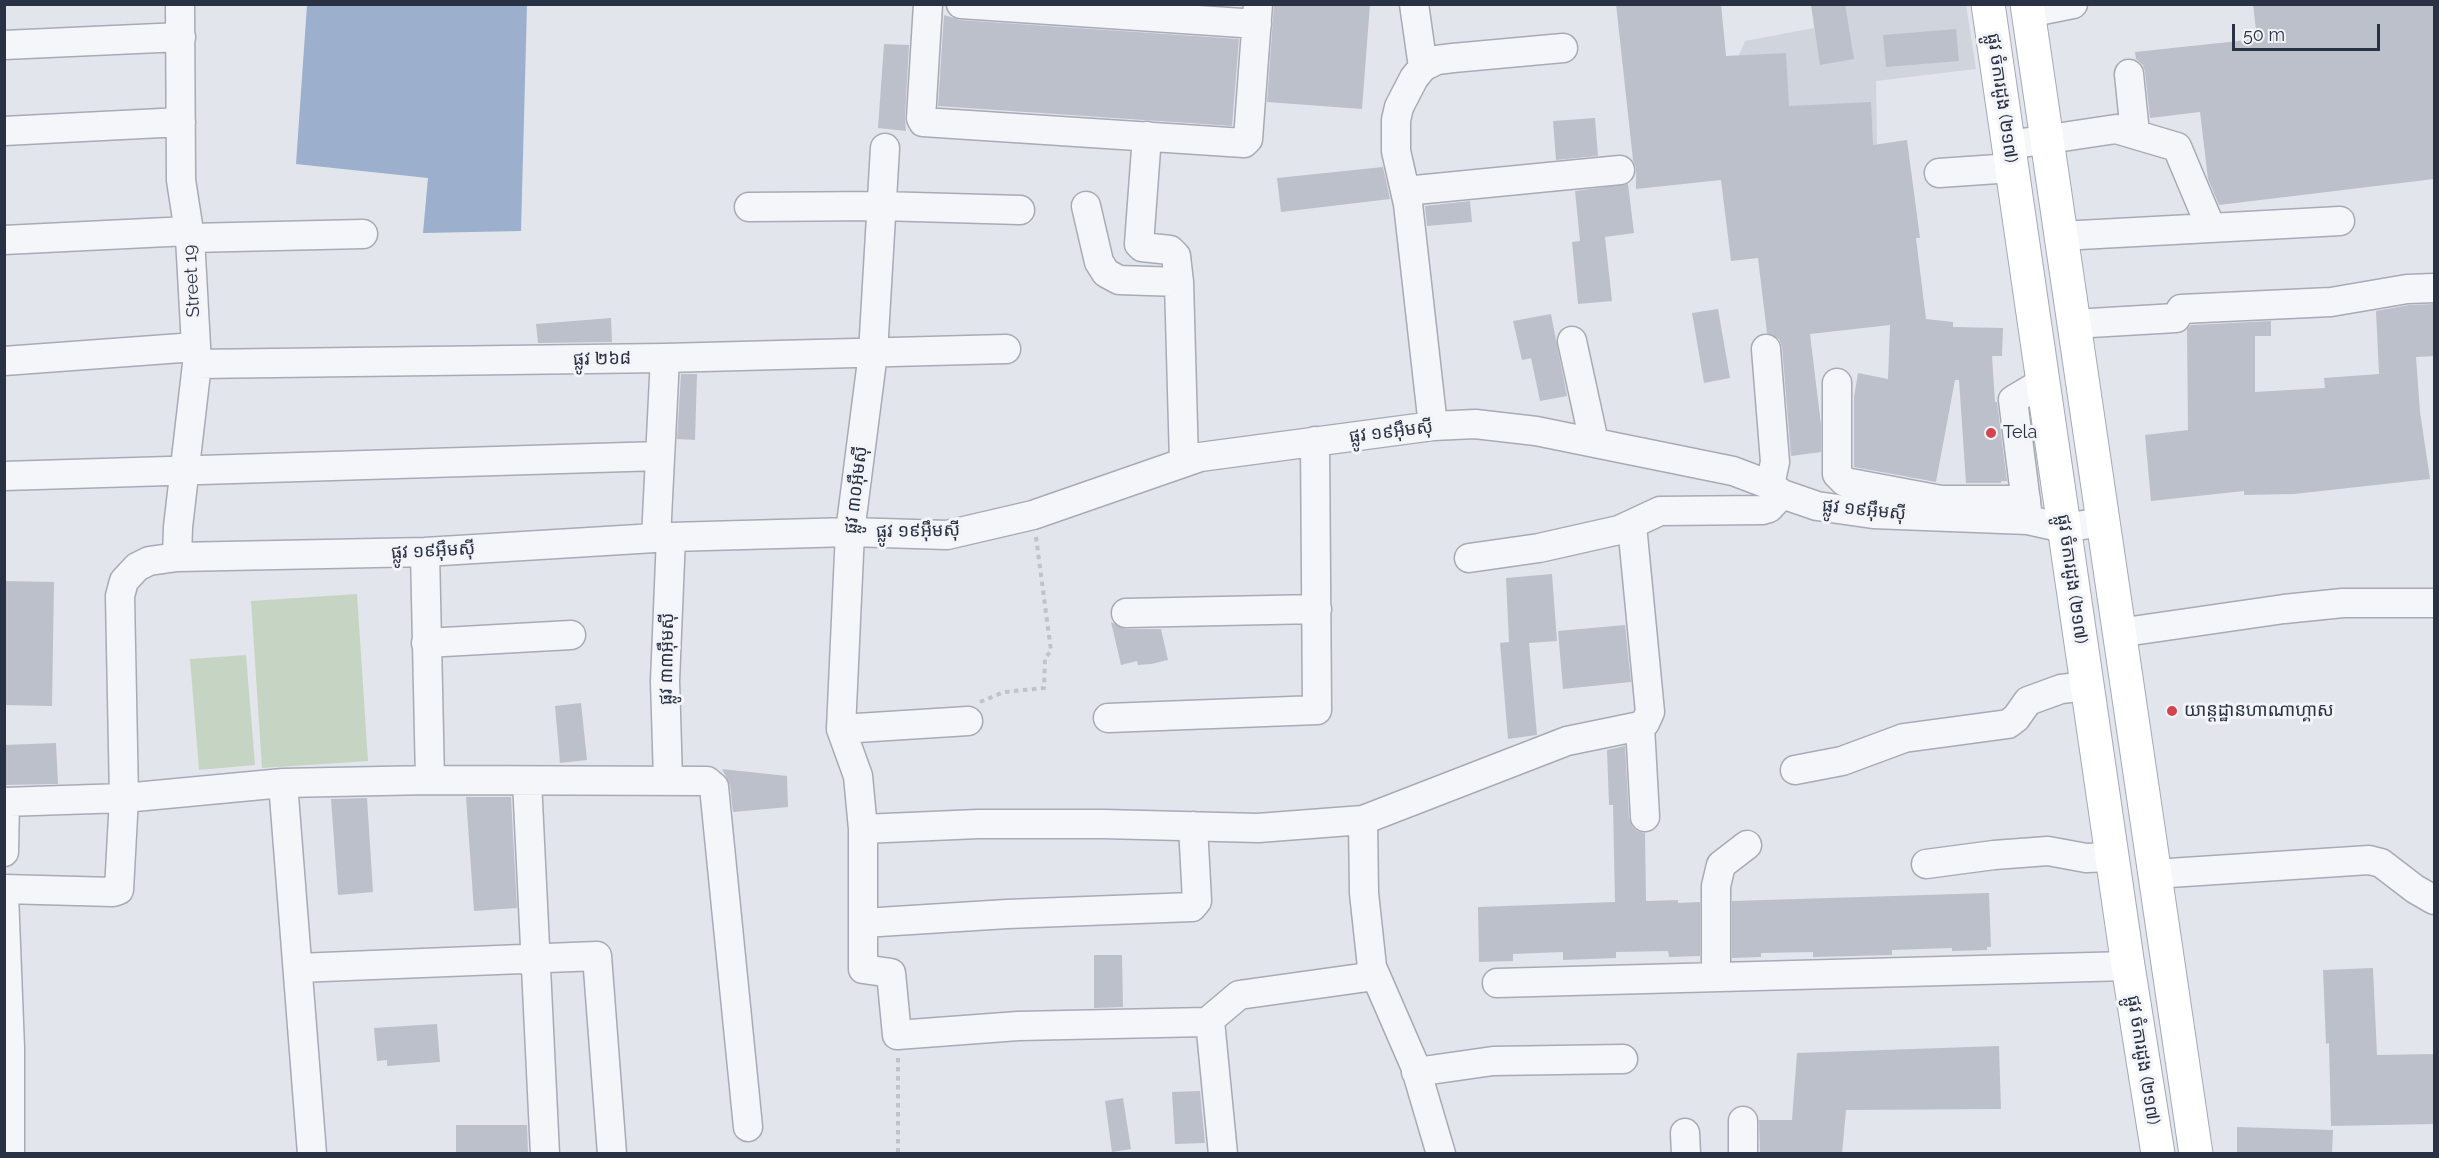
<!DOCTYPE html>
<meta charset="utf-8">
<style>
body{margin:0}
#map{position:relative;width:2439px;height:1158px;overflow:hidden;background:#e2e5eb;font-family:Raleway,sans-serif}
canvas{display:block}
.frame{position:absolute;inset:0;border:6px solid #293144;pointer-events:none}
.scale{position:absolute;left:2232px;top:24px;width:148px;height:27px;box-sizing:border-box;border:3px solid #293144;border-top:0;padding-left:8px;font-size:18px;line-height:21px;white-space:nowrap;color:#293144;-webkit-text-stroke:4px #f2f4f8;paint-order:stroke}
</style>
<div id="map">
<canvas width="2439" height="1158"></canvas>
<div class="frame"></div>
<div class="scale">50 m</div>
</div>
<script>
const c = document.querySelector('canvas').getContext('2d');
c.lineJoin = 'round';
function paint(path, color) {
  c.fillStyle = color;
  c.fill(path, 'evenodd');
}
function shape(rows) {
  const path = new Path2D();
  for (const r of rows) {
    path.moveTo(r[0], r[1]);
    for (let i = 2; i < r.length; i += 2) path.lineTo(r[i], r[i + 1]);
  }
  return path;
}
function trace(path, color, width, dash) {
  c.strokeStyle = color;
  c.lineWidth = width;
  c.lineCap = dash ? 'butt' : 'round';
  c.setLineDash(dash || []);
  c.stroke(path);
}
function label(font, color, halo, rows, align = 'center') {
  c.font = font + ' Raleway,"Noto Sans Khmer",sans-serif';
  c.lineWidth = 6;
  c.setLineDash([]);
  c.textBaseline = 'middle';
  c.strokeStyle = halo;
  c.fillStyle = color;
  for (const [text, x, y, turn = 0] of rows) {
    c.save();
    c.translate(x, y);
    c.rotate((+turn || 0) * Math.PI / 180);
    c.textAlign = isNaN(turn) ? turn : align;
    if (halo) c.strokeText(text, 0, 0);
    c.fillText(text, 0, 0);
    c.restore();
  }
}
paint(shape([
 [1811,5,1966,5,1976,69,1876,81,1877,146,1733,152,1726,86,1745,41,1814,28]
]), '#d0d4dd');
paint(shape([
 [357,594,368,761,262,768,251,601],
 [246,655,255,765,199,770,190,659]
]), '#c6d5c3');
paint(shape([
 [307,5,527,5,521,231,423,233,428,178,296,164]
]), '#9cafcc');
paint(shape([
 [1274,4,1370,4,1362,109,1267,102],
 [1616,4,1721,4,1726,56,1786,53,1789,106,1871,102,1873,145,1907,140,1920,238,1916,238,1926,319,1953,322,1953,327,2003,328,2002,356,1992,356,1995,402,1997,402,2007,481,2001,481,2001,483,1966,483,1959,380,1955,380,1936,482,1854,467,1854,397,1858,373,1888,379,1890,325,1810,334,1821,425,1821,452,1791,456,1782,347,1779,339,1767,333,1758,258,1731,261,1721,180,1636,189,1636,168,1633,160],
 [1811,4,1845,4,1854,59,1820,65],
 [2253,4,2434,4,2434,179,2219,205,2208,179,2200,112,2150,118,2145,72,2143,65,2136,59,2135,52,2257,39],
 [944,15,960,20,1239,39,1232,126,938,106],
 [1956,29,1959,61,1886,67,1883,35],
 [884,44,909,45,905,117,906,131,878,128],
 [1595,118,1598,156,1556,160,1553,121],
 [1383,167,1390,199,1281,212,1277,178],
 [1628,184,1634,233,1605,237,1612,301,1578,304,1572,242,1580,241,1575,191],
 [1470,201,1472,222,1427,226,1425,206],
 [2434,304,2434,356,2416,357,2420,412,2430,479,2294,494,2244,495,2244,491,2151,501,2145,435,2188,430,2187,329,2191,325,2271,321,2271,336,2255,336,2255,392,2325,388,2324,378,2379,374,2376,311,2409,305],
 [1718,309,1730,378,1704,383,1692,313],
 [1551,314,1567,396,1540,401,1531,358,1522,360,1513,321],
 [611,318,612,342,538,343,536,324],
 [681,374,697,374,695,440,677,439],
 [1552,574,1557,641,1529,643,1537,735,1508,739,1500,643,1509,642,1506,578],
 [4,581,54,582,52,706,4,705],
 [1111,622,1126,629,1161,629,1168,660,1151,664,1138,665,1137,661,1121,665],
 [1625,625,1631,682,1563,689,1558,631],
 [581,703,587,760,560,763,555,706],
 [56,743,58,784,4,785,4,745],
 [1625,746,1629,818,1632,826,1637,831,1645,833,1646,901,1678,900,1678,903,1700,902,1700,956,1669,957,1668,951,1616,952,1616,958,1563,960,1563,952,1513,954,1513,961,1479,962,1478,907,1615,902,1613,805,1609,805,1607,750],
 [722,769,787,776,788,807,733,812,730,785],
 [466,797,511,797,517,908,474,911],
 [367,798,373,892,338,895,331,799],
 [1989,893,1991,947,1987,947,1987,950,1952,951,1952,948,1892,950,1892,955,1813,957,1813,952,1761,953,1761,957,1732,958,1732,901],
 [1094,955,1122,955,1123,1007,1094,1008],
 [2373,968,2377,1055,2434,1054,2434,1124,2331,1126,2329,1043,2326,1044,2323,970],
 [437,1024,440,1062,387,1066,387,1060,377,1061,374,1028],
 [1999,1046,2001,1109,1846,1110,1842,1154,1760,1154,1759,1120,1792,1120,1797,1053],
 [1200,1091,1205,1143,1175,1144,1172,1092],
 [1123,1098,1131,1149,1112,1152,1105,1101],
 [456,1125,527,1125,528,1153,456,1153],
 [2237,1127,2333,1130,2332,1154,2237,1154]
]), '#bcc0cb');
const minor = shape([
 [928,4,921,118,923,122,1244,143,1248,139,1258,4],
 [961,4,1257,24],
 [1414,4,1423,67,1414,78,1399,107,1396,120,1396,151,1408,204,1433,426],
 [2028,13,2073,4],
 [4,45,181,37],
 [1423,67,1437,60,1453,58,1563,48],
 [2129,74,2135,133],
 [4,131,181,122],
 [1147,136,1139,244,1142,247,1170,250,1176,256,1179,282,1184,462],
 [2009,145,2116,129,2177,147,2211,228],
 [885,148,873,353,850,532,841,729,858,776,863,829,863,969,891,973,897,1035,1018,1026,1207,1022,1239,995,1375,976],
 [1939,173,2012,168],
 [1405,191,1620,170],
 [1086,206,1099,262,1106,273,1119,280,1179,282],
 [749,207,880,206,1020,210],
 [2061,236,2340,221],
 [190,238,363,234],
 [4,240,188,231],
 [2073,324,2176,318,2181,309,2331,302,2407,289,2434,288],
 [1572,341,1594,442],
 [1766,349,1775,462,1770,485],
 [4,361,195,347],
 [197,364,665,358,1006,349],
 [1837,383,1837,474,1845,482,1941,500,2026,500],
 [4,476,660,456],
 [2028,518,2013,400,2043,382],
 [656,538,665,358],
 [425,552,430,780],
 [177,557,178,527,197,364,190,238,181,180,180,4],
 [1469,558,1539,548,1619,530,1660,511,1762,510,1769,508,1782,494],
 [1126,613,1317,609],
 [2118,633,2284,609,2343,603,2434,603],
 [426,643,571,635],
 [1108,718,1317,710,1315,441],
 [1640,726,1645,817],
 [841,729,968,721],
 [1795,770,1842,761,1904,738,2008,724,2016,718,2028,701,2061,689,2087,686],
 [668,780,665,681,671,537],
 [527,781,545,1154],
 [283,783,312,1154],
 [4,802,124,798,120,596,124,581,137,567,149,561,177,557,425,552,671,537,850,532,947,535,1033,515,1200,457,1433,426,1475,424,1536,431,1733,471,1770,485,1782,494,1817,506,1873,514,2028,520,2064,528,2102,522],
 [1363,820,1364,893,1372,967,1415,1066,1441,1154],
 [863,829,978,824,1104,824,1258,828,1363,820,1567,741,1640,726,1645,723,1650,712,1632,525],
 [4,852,5,802],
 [1926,864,1994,855,2048,851,2086,858,2112,857],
 [2154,874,2369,860,2381,863,2415,889,2434,900],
 [4,889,113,892,119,890,124,798,283,783,430,780,707,781,714,787,748,1127],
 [4,894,10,1048,10,1154],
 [863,923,1007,914,1192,907,1197,901,1193,826],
 [298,968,597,956,612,1154],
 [1716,977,1716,886,1721,865,1747,845],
 [1497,983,2128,966],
 [1210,1021,1223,1154],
 [1416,1072,1493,1061,1623,1059],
 [1743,1121,1743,1154],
 [1685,1133,1686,1154]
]);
const major = shape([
 [1988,4,2128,966,2158,1154],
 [2027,4,2196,1154]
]);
trace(minor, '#a7abb6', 31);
trace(major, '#a1a8b7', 35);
trace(shape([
 [980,702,1004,692,1044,688,1045,658,1051,651,1036,537],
 [898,1058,898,1154]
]), '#c0c3ca', 4, [4.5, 4.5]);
trace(minor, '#f5f6f9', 28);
trace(major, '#fff', 33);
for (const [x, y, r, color] of [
 [1991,433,6,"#d3444e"],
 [2172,711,6,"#d3444e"]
]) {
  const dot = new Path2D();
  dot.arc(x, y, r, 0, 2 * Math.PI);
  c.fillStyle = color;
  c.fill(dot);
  trace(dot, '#f2f4f8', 2);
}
label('18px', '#293144', '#f2f4f8', [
 ["ផ្លូវ ចំការដូង (២១៧)",2002,98,82],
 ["Street 19",192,281,-93],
 ["ផ្លូវ ២៦៨",602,359,-1],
 ["ផ្លូវ ១៩អ៊ឹមស៊ី",1391,432,-7],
 ["ផ្លូវ ៣០អ៊ឹមស៊ី",856,490,-83],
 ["ផ្លូវ ១៩អ៊ឹមស៊ី",1864,510,6],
 ["ផ្លូវ ១៩អ៊ឹមស៊ី",918,531,-1],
 ["ផ្លូវ ១៩អ៊ឹមស៊ី",433,551,-3],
 ["ផ្លូវ ចំការដូង (២១៧)",2072,579,82],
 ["ផ្លូវ ៣៣អ៊ឹមស៊ី",667,659,-89],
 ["ផ្លូវ ចំការដូង (២១៧)",2143,1060,81]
]);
label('18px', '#293144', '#f2f4f8', [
 ["Tela",2003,433],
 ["យាន្ដដ្ឋានហាណាហ្គាស",2184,711]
], 'left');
</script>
